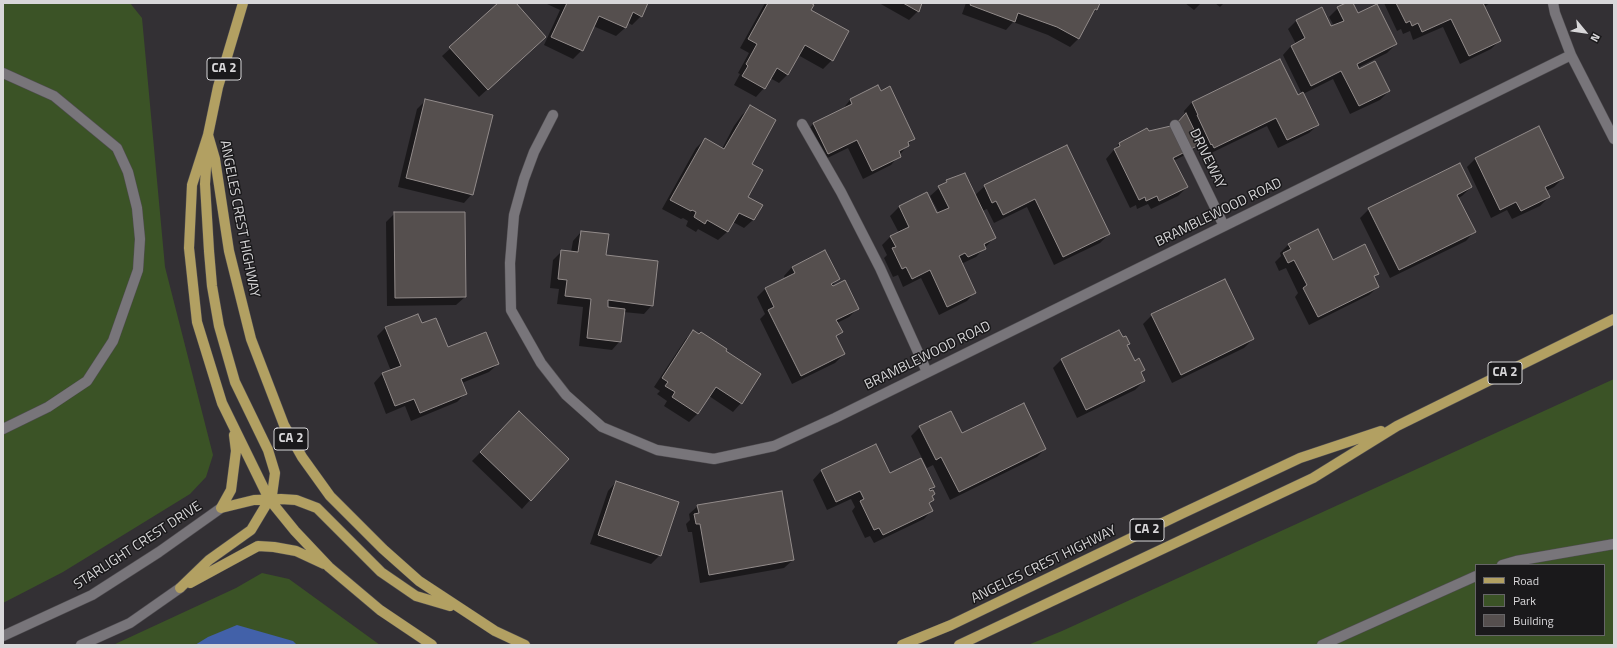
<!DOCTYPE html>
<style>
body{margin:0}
#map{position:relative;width:1617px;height:648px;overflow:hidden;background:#333034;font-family:"Titillium Web",sans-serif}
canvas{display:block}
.frame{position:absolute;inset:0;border:4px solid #d8d7d9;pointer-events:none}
.legend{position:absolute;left:1475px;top:564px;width:130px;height:72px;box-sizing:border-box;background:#1a191b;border:1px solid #666567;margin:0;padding:5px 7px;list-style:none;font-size:12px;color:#d8d7d9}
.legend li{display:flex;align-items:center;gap:8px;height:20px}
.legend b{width:20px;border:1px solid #666567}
.north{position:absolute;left:1565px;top:12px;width:40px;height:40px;-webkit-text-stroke:3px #1a191b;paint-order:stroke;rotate:119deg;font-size:11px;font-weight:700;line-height:16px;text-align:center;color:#d8d7d9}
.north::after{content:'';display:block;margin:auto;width:14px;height:18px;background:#d8d7d9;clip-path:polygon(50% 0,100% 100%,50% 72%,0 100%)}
</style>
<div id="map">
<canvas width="1617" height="648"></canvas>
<div class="frame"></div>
<ul class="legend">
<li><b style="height:5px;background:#b2a062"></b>Road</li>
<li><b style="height:11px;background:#3b5326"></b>Park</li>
<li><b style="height:11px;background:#554f4e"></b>Building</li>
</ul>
<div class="north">N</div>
</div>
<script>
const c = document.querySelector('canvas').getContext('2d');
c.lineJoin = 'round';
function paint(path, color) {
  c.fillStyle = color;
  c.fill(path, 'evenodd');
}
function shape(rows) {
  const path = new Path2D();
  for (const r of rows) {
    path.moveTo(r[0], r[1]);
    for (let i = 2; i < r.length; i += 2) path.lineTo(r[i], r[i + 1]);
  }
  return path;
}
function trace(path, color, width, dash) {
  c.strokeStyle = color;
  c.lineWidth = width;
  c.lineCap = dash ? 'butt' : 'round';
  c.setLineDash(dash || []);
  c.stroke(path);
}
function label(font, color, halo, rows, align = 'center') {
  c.font = font + ' "Titillium Web",sans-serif';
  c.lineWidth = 3;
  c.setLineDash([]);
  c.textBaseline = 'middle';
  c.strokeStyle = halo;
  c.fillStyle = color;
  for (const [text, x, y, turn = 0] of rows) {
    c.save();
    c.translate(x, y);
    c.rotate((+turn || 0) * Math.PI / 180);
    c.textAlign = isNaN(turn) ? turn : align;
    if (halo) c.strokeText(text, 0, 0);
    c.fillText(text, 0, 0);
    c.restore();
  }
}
paint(shape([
 [3,3,130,3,142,18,165,267,213,455,206,477,190,494,63,572,3,603],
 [1614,379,1614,645,1028,645,1062,631],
 [1476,565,1604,565,1604,635,1476,635],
 [262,573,289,579,380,645,113,645,236,588]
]), '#3b5326');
paint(shape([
 [237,625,293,641,297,645,195,645,208,637]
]), '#4261a9');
paint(shape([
 [500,3,515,3,545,37,479,97,442,56],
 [548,3,647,3,641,16,632,25,627,22,625,28,616,36,593,26,582,50,573,59,544,45,560,10,547,4],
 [765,3,809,3,810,11,848,32,832,60,823,69,798,55,788,74,779,83,770,78,764,88,756,97,734,85,740,74,738,73,749,53,740,48],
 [879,3,921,3,918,11,909,20],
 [966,3,1099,3,1096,10,1090,16,1079,38,1070,47,1048,35,1013,22,1006,30,962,14],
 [1185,3,1201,3,1194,10],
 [1215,3,1224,3,1220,7],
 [1348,3,1352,3,1357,15,1396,44,1387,53,1357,68,1359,70,1389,91,1380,100,1350,114,1333,79,1303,94,1318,125,1309,133,1278,148,1267,126,1205,156,1198,145,1191,152,1173,161,1187,187,1178,196,1151,209,1148,204,1137,209,1136,205,1130,208,1106,159,1119,144,1148,132,1174,126,1185,115,1184,111,1192,102,1279,60,1297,97,1302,94,1283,55,1291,46,1296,44,1288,29,1297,20,1331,28,1334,26,1329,17,1338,8],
 [1384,3,1490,3,1484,7,1500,40,1491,49,1460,64,1443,27,1413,40,1410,31,1403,34,1401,29,1397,31],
 [878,87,914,138,891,165,863,179,848,148,819,162,805,133,813,124,842,110,850,100],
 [426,100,472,194,464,203,398,187,417,109],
 [751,107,750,164,747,197,761,205,753,220,744,228,733,222,727,232,718,240,698,229,696,232,686,226,688,221,683,218,681,219,662,209,696,148,705,139,722,149,734,126,742,115],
 [1538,127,1563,178,1554,187,1546,191,1549,197,1540,206,1512,219,1507,210,1491,218,1467,167,1475,159],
 [1066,146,1109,234,1100,243,1054,265,1027,207,994,223,987,209,982,211,994,238,976,257,961,264,975,292,967,301,939,315,921,278,903,287,898,275,893,277,884,258,887,255,882,245,891,236,899,233,890,216,899,207,927,194,937,214,939,213,930,196,947,181,974,196,985,186],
 [1471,187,1462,196,1458,198,1474,232,1466,241,1390,278,1360,218,1369,209],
 [395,213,465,297,456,305,387,306,386,222],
 [1318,230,1333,261,1378,273,1373,278,1378,287,1369,295,1309,325,1295,297,1298,293,1286,268,1279,271,1275,262,1281,256,1280,253,1288,245],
 [581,232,652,305,644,314,623,312,620,341,612,350,579,346,583,307,557,304,559,289,550,288,553,260,562,251,571,252,573,241],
 [792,267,838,279,832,286,858,308,849,317,837,323,841,332,836,338,844,354,835,363,792,384,760,319,765,314,757,297,765,289,785,279,784,276],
 [1152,315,1253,339,1244,348,1172,383,1143,324],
 [421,325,447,348,498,364,489,372,462,383,466,393,457,402,411,421,405,406,386,414,374,383,382,374,391,371,377,336,385,328],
 [693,331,724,352,741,403,733,412,709,396,698,413,689,422,664,406,667,401,657,394,660,391,654,387,685,340],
 [1129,344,1127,346,1134,362,1144,370,1140,373,1144,381,1135,390,1077,418,1053,368,1061,360],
 [511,421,530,500,522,509,472,461],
 [920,427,962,435,1045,449,1037,457,950,500,933,465,927,468,911,436],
 [875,445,889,474,934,486,927,493,934,494,931,497,933,500,929,504,932,510,924,519,874,543,870,536,865,538,852,511,855,507,851,499,827,510,813,480,821,471],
 [616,482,660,555,651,564,590,544,608,491],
 [698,506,793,560,784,568,700,583,692,532,688,532,686,524,690,520,689,514]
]), '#0007');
const building = shape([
 [498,3,516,3,546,37,488,90,449,47,498,3],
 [567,3,648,3,642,17,633,12,626,28,599,16,583,51,551,37,567,3],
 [768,3,811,3,814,5,811,10,849,31,833,61,805,45,788,75,777,68,765,89,742,76,748,66,746,64,757,44,748,39,768,3],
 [903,3,922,3,919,12,903,3],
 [971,3,1100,3,1097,10,1095,9,1079,39,1057,27,1018,13,1015,22,970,5,971,3],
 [1346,3,1353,3,1358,13,1377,4,1397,44,1357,64,1359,69,1375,61,1390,91,1359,106,1341,71,1311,86,1291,46,1305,38,1296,20,1322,7,1331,26,1344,21,1337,7,1346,3],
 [1396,3,1485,3,1483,3,1501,41,1469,56,1451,19,1422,32,1418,23,1412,26,1410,21,1406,23,1396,3],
 [1280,59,1298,95,1303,92,1319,125,1287,140,1276,118,1214,148,1212,144,1211,145,1197,115,1198,115,1192,102,1280,59],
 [878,85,881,91,890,86,915,139,908,142,909,146,899,151,901,157,872,171,857,140,828,154,813,123,852,104,850,99,878,85],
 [425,99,493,115,473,195,406,178,425,99],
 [750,105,776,120,752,164,763,170,748,197,763,205,754,220,739,213,728,232,707,220,705,224,694,217,696,212,692,210,691,211,670,200,705,138,724,149,750,105],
 [1186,113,1201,144,1173,158,1188,187,1159,201,1157,196,1146,201,1145,197,1139,200,1114,149,1120,146,1119,143,1147,128,1149,131,1175,125,1186,113],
 [1539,126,1564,178,1545,187,1550,197,1521,211,1516,202,1500,210,1475,158,1539,126],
 [1067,145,1110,234,1063,257,1035,199,1003,215,996,201,992,203,984,185,1067,145],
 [1460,163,1472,187,1457,195,1476,232,1399,270,1368,208,1460,163],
 [965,173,996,238,984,244,986,249,968,257,965,253,959,256,976,293,947,307,930,270,912,279,906,267,902,269,892,248,896,247,890,236,909,227,899,206,927,192,937,213,949,208,938,186,947,182,946,180,965,173],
 [394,212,465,212,466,297,395,298,394,212],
 [1318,229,1333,260,1365,244,1379,274,1374,276,1379,287,1318,317,1303,288,1307,285,1294,260,1288,263,1283,253,1291,249,1288,244,1318,229],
 [581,231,609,234,606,255,658,261,653,306,608,300,608,307,625,309,621,342,587,338,591,299,565,296,567,280,558,279,561,250,578,252,581,231],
 [825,250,840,279,831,284,833,286,845,280,859,309,836,320,843,332,836,336,845,354,801,376,768,310,774,307,765,288,795,273,792,267,825,250],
 [1225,279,1254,339,1181,375,1151,314,1225,279],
 [418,314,422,323,436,318,448,347,486,332,499,364,461,379,467,394,420,413,414,399,395,406,382,373,401,366,385,327,418,314],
 [693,330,699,334,701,332,727,349,726,351,761,374,742,404,716,387,698,414,672,397,675,392,665,386,668,382,662,378,693,330],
 [1119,330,1123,337,1126,336,1130,344,1127,345,1135,361,1139,358,1145,370,1141,372,1145,381,1086,410,1061,359,1119,330],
 [1024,403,1046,449,959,492,941,457,936,460,919,426,951,411,962,433,1024,403],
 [519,411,569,459,531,501,480,452,519,411],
 [876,444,890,473,921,458,935,487,929,489,930,491,933,490,935,494,932,496,934,500,929,503,933,511,883,535,879,528,874,530,860,501,864,499,860,491,836,502,821,470,876,444],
 [616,481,679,502,661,556,598,535,616,481],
 [782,491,794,560,709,575,700,524,696,524,694,514,699,513,697,505,782,491]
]);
paint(building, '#554f4e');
trace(building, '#928b8a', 1);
const minor = shape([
 [1553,3,1555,13,1571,55,1614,139],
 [3,73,54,96,117,148,128,172,137,208,140,239,138,270,113,341,87,381,48,407,3,429],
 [553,115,534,152,524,179,514,215,510,263,511,310,541,363,566,395,602,427,657,450,714,459,774,446,835,418,1571,55],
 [802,124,841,192,880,268,927,372],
 [1175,125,1224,226],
 [1502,565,1516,561,1614,544],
 [3,636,92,595,159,552,221,508],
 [81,645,130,623,180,588],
 [1322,645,1476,576]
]);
const major = shape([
 [243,3,218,87,208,135,192,185,189,248,197,322,222,403,269,499,295,531,329,567,380,610,432,645],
 [208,135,215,159,229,251,251,339,284,425,302,457,330,496,383,549,419,581,495,631,525,645],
 [221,508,254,500,281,499,296,500,317,508,381,572,416,596,450,606],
 [221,508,231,490,236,451,234,435],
 [190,583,258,546,274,547,296,551,324,564],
 [180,588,209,560,251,530,272,495,275,473,268,450,235,382,219,326,212,286,209,251,205,184,207,151],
 [902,645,951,625,1181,514,1300,458,1381,431],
 [959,645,1313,478,1397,426,1614,319]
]);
trace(minor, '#504d51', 11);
trace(major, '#504d51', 11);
trace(minor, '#78757a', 10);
trace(major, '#b2a062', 10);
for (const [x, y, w] of [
 [224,69,34],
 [1505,373,34],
 [291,439,34],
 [1147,530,34]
]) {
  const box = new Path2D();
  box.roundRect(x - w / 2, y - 11, w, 22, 3);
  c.fillStyle = '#1a191b';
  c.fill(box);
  trace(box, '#d8d7d9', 1);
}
label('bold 13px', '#d8d7d9', null, [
 ["CA 2",224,69],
 ["CA 2",1505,373],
 ["CA 2",291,439],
 ["CA 2",1147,530]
]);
label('14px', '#d8d7d9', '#1a191b', [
 ["DRIVEWAY",1207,159,64],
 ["BRAMBLEWOOD ROAD",1219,213,-26],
 ["ANGELES CREST HIGHWAY",239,219,79],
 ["BRAMBLEWOOD ROAD",928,356,-26],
 ["STARLIGHT CREST DRIVE",138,546,-33],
 ["ANGELES CREST HIGHWAY",1044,565,-26]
]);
</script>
